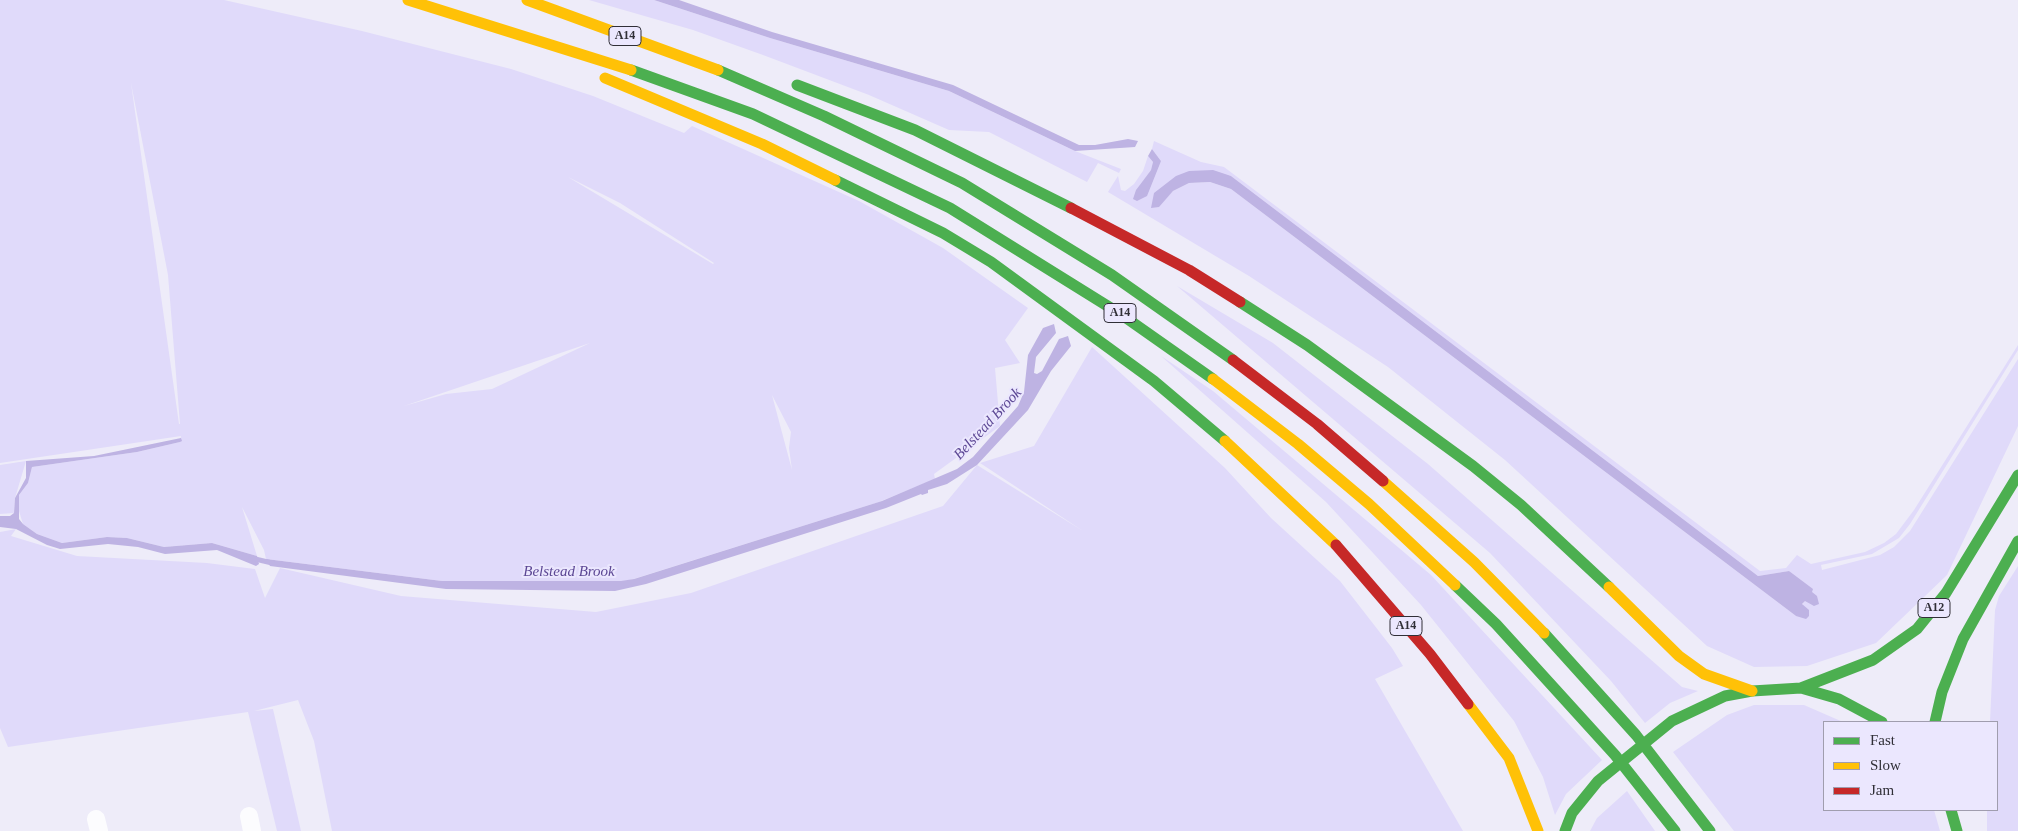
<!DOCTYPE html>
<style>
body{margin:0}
#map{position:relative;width:2018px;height:831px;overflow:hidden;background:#eeecf9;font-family:Georgia,serif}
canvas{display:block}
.legend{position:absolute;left:1823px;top:721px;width:175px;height:90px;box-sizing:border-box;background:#ebe7fe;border:1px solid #a09dae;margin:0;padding:6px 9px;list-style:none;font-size:15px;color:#302f37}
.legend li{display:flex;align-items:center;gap:10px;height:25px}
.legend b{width:25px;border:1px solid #a09dae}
</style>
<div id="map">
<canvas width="2018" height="831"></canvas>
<ul class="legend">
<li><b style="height:6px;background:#4caf50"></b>Fast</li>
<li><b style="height:6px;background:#ffc107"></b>Slow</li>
<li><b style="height:6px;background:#c62828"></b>Jam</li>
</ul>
</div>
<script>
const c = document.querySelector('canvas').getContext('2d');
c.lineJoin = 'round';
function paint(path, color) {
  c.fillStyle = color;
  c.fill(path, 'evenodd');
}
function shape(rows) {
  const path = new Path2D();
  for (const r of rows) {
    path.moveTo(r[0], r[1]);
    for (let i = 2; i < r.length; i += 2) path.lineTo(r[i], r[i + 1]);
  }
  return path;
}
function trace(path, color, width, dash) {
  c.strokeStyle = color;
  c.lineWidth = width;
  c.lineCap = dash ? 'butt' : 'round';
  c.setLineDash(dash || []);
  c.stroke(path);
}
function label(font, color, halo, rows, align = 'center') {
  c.font = font + ' Georgia,serif';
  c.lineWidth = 4;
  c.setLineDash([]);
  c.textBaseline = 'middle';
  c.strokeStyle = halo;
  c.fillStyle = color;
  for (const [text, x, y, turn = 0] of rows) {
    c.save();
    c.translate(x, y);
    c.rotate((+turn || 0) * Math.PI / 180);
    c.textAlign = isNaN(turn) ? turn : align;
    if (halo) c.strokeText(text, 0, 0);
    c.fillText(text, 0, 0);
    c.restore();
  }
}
paint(shape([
 [0,0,224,0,362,31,511,69,593,96,684,133,692,126,859,201,943,248,1028,308,1005,340,1020,363,995,368,1000,426,934,474,935,479,879,502,627,581,442,581,266,559,264,550,242,507,257,556,212,543,164,547,127,538,107,537,62,543,37,534,23,524,18,508,19,495,28,483,32,467,137,452,180,442,181,436,0,463],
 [131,83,168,275,180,424,179,424],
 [568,177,620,203,714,263,713,264],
 [590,343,492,389,446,394,404,406],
 [772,395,791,432,789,448,792,470],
 [589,0,654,0,770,38,949,91,1075,151,1121,169,1119,173,1098,163,1087,182,989,132,949,130,869,95,763,55,693,30],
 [1154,141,1201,162,1224,167,1760,571,1786,568,1797,555,1811,564,1865,552,1884,543,1896,534,1914,510,2018,345,2018,350,1910,524,1899,538,1872,554,1821,565,1822,570,1880,555,1894,547,1910,531,2018,359,2018,426,1947,575,1876,643,1807,666,1754,667,1707,646,1505,460,1388,367,1249,276,1108,192,1118,176,1121,190,1125,191,1134,184,1143,171,1148,156,1153,162,1151,170,1136,190,1161,161,1152,149],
 [1189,171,1231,176,1758,576,1789,571,1805,600,1796,616,1231,189,1210,182,1189,183,1173,191,1164,199],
 [1177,286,1273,343,1428,464,1682,687,1698,691,1670,703,1645,723,1611,681,1490,553],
 [1092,347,1225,468,1271,518,1340,581,1392,648,1403,666,1375,679,1463,831,332,831,314,741,298,700,254,711,273,709,301,831,277,831,248,712,8,747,0,728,0,532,16,529,11,536,77,556,207,563,255,569,265,598,280,568,401,596,596,612,691,593,943,506,977,465,1083,531,980,463,1034,446],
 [1161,356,1213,391,1431,575,1602,760,1566,794,1555,815,1543,777,1514,721,1421,605,1326,502],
 [26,461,15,498,14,513,0,514,0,465],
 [2018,566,2018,831,1987,831,1987,810,1997,810,1997,722,1990,722,1995,610,1999,596],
 [1754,705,1804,705,1843,722,1824,722,1824,810,1934,810,1940,831,1734,831,1673,752,1727,715],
 [1627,791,1655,831,1590,831,1597,818]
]), '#e0dafa');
paint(shape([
 [654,0,679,0,772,32,953,85,1079,145,1095,145,1128,139,1138,141,1135,147,1075,151,949,91,770,38],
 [1152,149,1161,161,1147,196,1137,201,1133,199,1136,190,1151,170,1153,162,1148,156],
 [1213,170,1231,176,1758,576,1789,571,1813,589,1812,592,1817,596,1819,604,1814,606,1805,601,1802,604,1809,610,1809,616,1806,619,1796,616,1231,189,1210,182,1189,183,1173,191,1159,207,1151,208,1154,193,1176,176,1189,171],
 [1054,324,1056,333,1036,357,1034,373,1037,374,1042,371,1059,339,1068,336,1071,346,1051,371,1028,410,977,465,947,484,928,490,928,493,922,495,921,494,886,508,646,584,615,591,446,589,270,566,266,559,442,581,621,581,634,579,882,501,957,469,973,457,1018,406,1024,392,1028,355,1043,328],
 [181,438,182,441,180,442,137,452,32,467,28,483,19,495,19,519,23,524,37,534,62,543,107,537,127,538,164,547,212,543,257,556,259,564,256,566,217,550,165,554,138,547,108,544,60,549,47,545,16,529,0,527,0,516,10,516,14,513,15,498,26,478,26,461,94,456]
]), '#beb3e3');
trace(shape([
 [251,558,272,563]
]), '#beb3e3', 5);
trace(shape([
 [249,816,252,831],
 [96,819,99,831]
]), '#fcfcfe', 18);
trace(shape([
 [631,70,753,114,950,208,1122,315,1213,379],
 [718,70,824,116,962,183,1112,275,1233,360],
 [797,85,915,130,1071,208],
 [835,180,943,233,991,262,1154,381,1225,441],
 [1240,302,1307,345,1473,466,1521,505,1609,587],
 [1455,585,1496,624,1615,755,1675,831],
 [1544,633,1636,735,1710,831],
 [1801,688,1873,660,1917,629,1946,593,2018,475],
 [1935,722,1942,692,1963,639,2018,541],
 [1951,810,1957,831],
 [1565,831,1572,813,1598,781,1672,721,1725,696,1752,691,1801,688,1839,699,1882,722]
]), '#4caf50', 11);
trace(shape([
 [408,0,631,70],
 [527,0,718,70],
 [605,78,762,144,835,180],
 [1213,379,1298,444,1369,504,1455,585],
 [1225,441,1336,545],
 [1383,481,1474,562,1544,633],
 [1609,587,1679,656,1704,674,1752,691],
 [1468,704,1509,758,1538,831]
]), '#ffc107', 11);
trace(shape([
 [1071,208,1189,270,1240,302],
 [1233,360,1317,424,1383,481],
 [1336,545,1430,654,1468,704]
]), '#c62828', 11);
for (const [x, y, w] of [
 [625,36,32],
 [1120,313,32],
 [1934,608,32],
 [1406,626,32]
]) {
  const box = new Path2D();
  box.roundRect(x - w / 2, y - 9.5, w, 19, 4);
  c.fillStyle = '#ebe7fe';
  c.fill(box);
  trace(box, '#302f37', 1);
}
label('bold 12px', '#302f37', null, [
 ["A14",625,36],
 ["A14",1120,313],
 ["A12",1934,608],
 ["A14",1406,626]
]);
label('italic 15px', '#5c4794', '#ebe7fe', [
 ["Belstead Brook",988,424,-47],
 ["Belstead Brook",569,572]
]);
</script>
